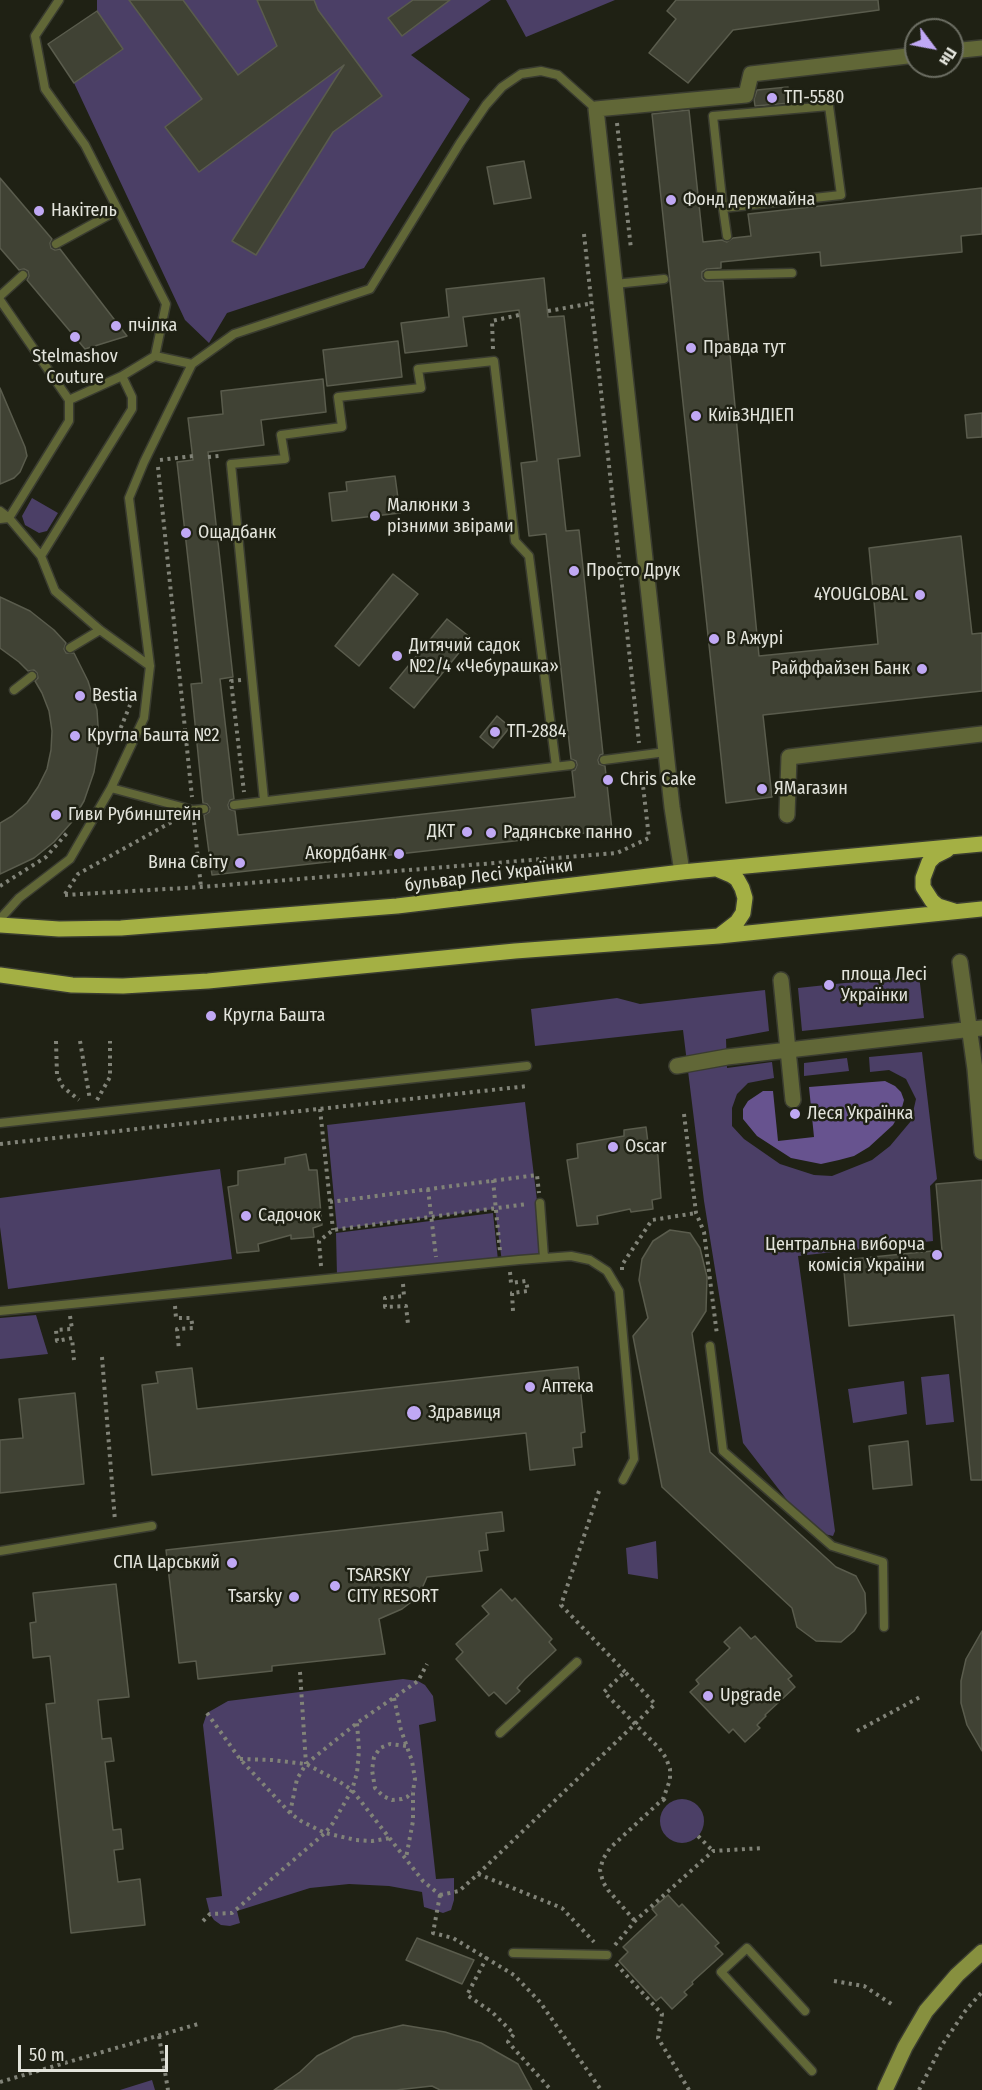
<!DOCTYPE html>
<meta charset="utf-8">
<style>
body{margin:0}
#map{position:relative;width:982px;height:2090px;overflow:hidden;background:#1f2114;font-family:"Fira Sans Condensed",sans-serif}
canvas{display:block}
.north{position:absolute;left:904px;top:18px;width:60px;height:60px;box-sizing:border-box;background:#1f2114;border:2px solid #6d6f64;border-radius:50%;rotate:122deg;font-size:16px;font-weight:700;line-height:24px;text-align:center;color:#e3e4dc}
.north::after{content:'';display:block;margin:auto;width:21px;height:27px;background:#c0a8f4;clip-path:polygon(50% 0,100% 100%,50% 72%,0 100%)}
.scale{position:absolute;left:18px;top:2045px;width:150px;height:27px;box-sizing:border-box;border:3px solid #e3e4dc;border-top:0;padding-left:8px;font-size:18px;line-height:21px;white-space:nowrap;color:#e3e4dc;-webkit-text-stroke:4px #1f2114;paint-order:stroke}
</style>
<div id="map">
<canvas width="982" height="2090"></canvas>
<div class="north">Пн</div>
<div class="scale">50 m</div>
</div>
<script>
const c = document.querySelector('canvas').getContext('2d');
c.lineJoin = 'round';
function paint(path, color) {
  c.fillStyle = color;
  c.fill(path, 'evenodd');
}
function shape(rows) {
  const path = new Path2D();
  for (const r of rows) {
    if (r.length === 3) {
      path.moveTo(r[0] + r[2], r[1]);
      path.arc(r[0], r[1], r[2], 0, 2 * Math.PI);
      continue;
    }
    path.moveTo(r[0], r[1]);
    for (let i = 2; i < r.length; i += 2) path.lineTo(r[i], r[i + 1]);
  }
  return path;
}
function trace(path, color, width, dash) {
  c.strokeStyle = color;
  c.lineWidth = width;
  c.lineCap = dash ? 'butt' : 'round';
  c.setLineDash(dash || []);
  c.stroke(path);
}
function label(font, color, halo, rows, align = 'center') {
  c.font = font + ' "Fira Sans Condensed",sans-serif';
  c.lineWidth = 5;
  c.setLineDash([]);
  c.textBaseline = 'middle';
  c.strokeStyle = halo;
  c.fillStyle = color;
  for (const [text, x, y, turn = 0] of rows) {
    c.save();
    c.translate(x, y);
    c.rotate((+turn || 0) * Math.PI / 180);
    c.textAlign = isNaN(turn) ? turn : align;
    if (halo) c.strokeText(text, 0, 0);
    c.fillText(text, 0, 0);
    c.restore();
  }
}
paint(shape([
 [97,0,491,0,411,55,470,99,364,268,227,313,209,343,185,320,74,83,123,49,97,11],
 [506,0,615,0,526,37],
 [32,498,58,513,47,531,39,533,25,525,22,516],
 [919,975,924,1018,802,1031,798,988],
 [765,990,769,1031,726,1039,727,1068,772,1062,774,1078,748,1083,737,1094,732,1108,732,1126,744,1139,780,1164,814,1175,832,1176,872,1160,890,1146,911,1121,916,1099,906,1079,889,1070,870,1072,869,1057,922,1052,937,1179,930,1186,933,1241,798,1256,835,1531,833,1536,811,1531,743,1443,704,1201,683,1030,535,1046,531,1009,617,998,640,1004],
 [847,1058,849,1071,804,1076,804,1063],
 [525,1102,544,1258,502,1262,495,1209,337,1229,327,1125],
 [220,1169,232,1259,8,1289,0,1227,0,1198],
 [493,1213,498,1260,337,1276,336,1233],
 [36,1315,48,1354,0,1359,0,1318],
 [949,1374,954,1422,926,1425,921,1377],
 [904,1381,907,1414,853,1423,848,1389],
 [656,1541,658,1579,628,1574,626,1548],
 [403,1679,418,1681,425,1685,433,1696,436,1721,419,1725,436,1879,454,1878,454,1900,451,1910,443,1913,424,1907,422,1892,389,1886,349,1884,310,1888,237,1911,240,1923,230,1926,221,1925,214,1920,210,1914,206,1898,222,1896,203,1725,207,1713,228,1701],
 [682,1821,22],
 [152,2080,155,2090,120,2090]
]), '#4b3f66');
paint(shape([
 [885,1081,895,1086,901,1092,904,1100,901,1111,893,1125,869,1147,854,1156,839,1160,821,1164,791,1158,757,1136,743,1119,743,1109,748,1101,763,1091,773,1091,778,1141,814,1137,809,1087]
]), '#67538f');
const building = shape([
 [129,0,183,0,238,75,277,46,257,0,314,0,318,10,382,96,333,132,256,255,232,241,344,65,199,172,165,127,202,99,129,0],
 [413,0,450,0,402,36,388,18,413,0],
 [676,0,878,0,879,10,733,30,688,83,649,53,676,19,667,11,676,0],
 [97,11,123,49,74,83,48,44,97,11],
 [788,87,790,103,755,106,754,99,757,90,788,87],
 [689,110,703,242,722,240,727,242,733,238,751,236,748,214,982,188,982,234,961,236,962,252,821,266,820,252,721,262,721,268,707,269,702,272,702,278,705,281,723,281,759,656,878,644,869,548,961,536,972,634,982,633,982,691,763,715,772,797,726,803,652,114,689,110],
 [524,161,531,198,494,204,487,167,524,161],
 [0,178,52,239,50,243,51,248,55,250,60,249,127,336,85,349,27,280,29,276,28,271,24,269,19,270,0,248,0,178],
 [544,278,548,317,564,316,580,456,558,459,566,531,579,530,603,754,600,755,598,760,599,764,605,766,612,830,212,875,204,815,209,812,210,808,207,804,203,803,191,684,202,683,177,462,193,460,188,418,223,414,221,391,323,379,326,412,261,420,264,445,208,452,233,677,220,679,234,799,230,800,228,805,229,809,235,811,238,835,575,797,572,771,575,770,577,765,576,761,571,759,546,534,529,536,521,463,537,461,519,310,463,317,467,346,405,353,401,323,449,317,446,289,544,278],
 [398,341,402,377,327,386,323,350,398,341],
 [0,388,25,447,27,456,20,472,14,478,0,484,0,388],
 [982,413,982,437,967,438,965,415,982,413],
 [395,476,400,513,332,521,329,493,347,491,346,482,395,476],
 [393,574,418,594,359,666,335,646,393,574],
 [0,597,30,611,54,630,66,643,64,649,66,653,74,653,88,681,97,710,99,741,94,772,84,801,71,823,54,842,34,858,0,874,0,823,12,816,27,803,38,787,47,769,51,750,52,731,49,711,42,693,35,681,38,678,37,673,34,670,28,671,19,662,0,648,0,597],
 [447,619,471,638,414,708,390,688,447,619],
 [497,716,510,727,493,748,480,737,497,716],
 [646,1127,648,1143,657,1143,661,1198,652,1200,653,1209,631,1212,630,1209,597,1216,598,1224,577,1226,567,1160,578,1158,577,1144,624,1136,624,1130,646,1127],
 [306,1154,309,1170,317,1170,322,1225,313,1228,314,1237,291,1239,291,1235,258,1244,259,1251,237,1253,228,1187,238,1185,238,1171,285,1164,285,1158,306,1154],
 [982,1180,982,1480,971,1480,954,1315,849,1326,843,1260,942,1250,936,1184,982,1180],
 [670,1230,690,1233,700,1248,707,1277,706,1311,692,1333,710,1452,836,1567,856,1576,865,1593,866,1613,854,1631,841,1642,816,1641,797,1627,792,1608,662,1487,633,1336,648,1318,639,1280,642,1259,653,1241,670,1230],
 [578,1367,585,1432,581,1433,582,1447,573,1448,575,1465,530,1470,526,1433,152,1475,142,1385,158,1383,156,1372,192,1368,197,1409,578,1367],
 [75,1393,84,1484,0,1493,0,1440,23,1438,19,1399,75,1393],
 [908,1441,912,1485,873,1489,869,1446,908,1441],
 [502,1512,504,1531,486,1533,488,1550,479,1551,482,1571,427,1577,420,1593,414,1600,402,1609,379,1619,385,1654,272,1666,272,1671,198,1679,196,1661,179,1663,166,1550,502,1512],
 [116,1584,129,1697,98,1700,102,1739,111,1738,114,1761,105,1762,113,1830,121,1829,123,1849,114,1850,118,1882,140,1879,145,1925,71,1933,46,1704,55,1703,50,1656,33,1658,30,1623,36,1622,33,1593,116,1584],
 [501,1589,512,1601,515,1598,552,1639,549,1642,556,1650,525,1679,517,1688,520,1691,506,1704,494,1692,489,1696,456,1659,463,1652,456,1644,489,1614,482,1606,501,1589],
 [740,1627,751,1639,755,1636,792,1676,788,1679,795,1687,765,1715,766,1716,757,1725,760,1728,745,1742,733,1729,729,1733,690,1692,699,1684,696,1680,730,1648,724,1642,740,1627],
 [982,1631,982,1751,967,1725,961,1703,961,1681,966,1659,982,1631],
 [668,1895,679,1907,682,1904,719,1943,715,1946,723,1954,692,1982,693,1984,684,1992,687,1995,672,2009,661,1997,656,2001,619,1961,628,1952,623,1947,657,1915,652,1909,668,1895],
 [417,1938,474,1960,462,1984,406,1960,417,1938],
 [403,2025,445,2032,481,2043,518,2064,532,2090,440,2090,432,2086,396,2090,274,2090,300,2072,317,2056,354,2037,403,2025]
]);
paint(building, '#404234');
trace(building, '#5a5c4d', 1.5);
const lane = shape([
 [59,0,35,36,45,89,85,145,166,304,155,356],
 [723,208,841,195,829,106,713,116,723,208,727,236],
 [56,244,118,210],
 [708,275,792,273],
 [615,284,664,279],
 [0,296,23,275],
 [0,300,69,400,122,376],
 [0,511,9,518,41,556],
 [0,519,9,518,69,421,69,400],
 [70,648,100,630],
 [150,666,100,630,55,591,41,556,132,409,132,397,122,376,155,356,192,364,234,334,370,289,460,143,486,105,502,87,521,74,541,71,558,75,596,109],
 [14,690,32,676],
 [604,760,666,752],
 [111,788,193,810,204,809],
 [264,800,231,464,285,459,281,435,342,427,338,397,421,388,418,369,494,361,515,541,529,556,556,766],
 [234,805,571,765],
 [0,919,19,898,70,859,111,788,144,718,150,666,129,498,144,462,192,364],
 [0,1123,527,1066],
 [540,1203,544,1258],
 [0,1311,519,1260,571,1256,590,1260,607,1271,619,1291,634,1459,623,1480],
 [710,1346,723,1451,832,1546,883,1562,884,1627],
 [0,1551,152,1526],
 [500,1733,577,1662],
 [513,1953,607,1955],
 [805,2011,747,1948,721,1972,812,2071]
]);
const street = shape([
 [952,51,982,48],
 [787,815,789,757,982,734],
 [682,872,672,807,596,109,746,95,751,74,916,55],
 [960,962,975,1069,982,1152],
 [781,980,793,1100],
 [677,1066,727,1057,982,1028]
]);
const secondary = shape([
 [885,2090,905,2047,926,2011,957,1975,982,1952]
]);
const primary = shape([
 [947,850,935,856,929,862,923,878,923,887,932,901,938,906,954,911],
 [717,869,731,875,737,879,742,888,745,898,743,913,737,922,719,936],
 [0,925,59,929,121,928,397,906,682,872,982,844],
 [0,975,72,985,123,986,208,981,515,951,719,936,982,909]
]);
trace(lane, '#3a3c30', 11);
trace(street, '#3a3c30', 18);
trace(secondary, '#3a3c30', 18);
trace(primary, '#3a3c30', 18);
trace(shape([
 [617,123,631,249],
 [584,234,639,743],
 [548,311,593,303],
 [493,349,492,321,519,315],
 [208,457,219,456],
 [160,460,193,456],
 [158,467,192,797],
 [241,680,231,681,244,792],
 [115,742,130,705],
 [194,822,201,887],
 [0,886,46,857,67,833],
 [65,894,78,874,177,819],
 [65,895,201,887,617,853,649,838,641,768],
 [56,1041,57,1075,63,1087,79,1100],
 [80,1041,90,1100],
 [97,1100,110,1077,110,1041],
 [320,1109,333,1230],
 [684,1114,696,1213,704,1232,717,1335],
 [0,1144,528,1086],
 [493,1180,500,1251],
 [428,1189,436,1257],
 [330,1202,537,1175,539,1193],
 [321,1266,319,1241,333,1230,527,1204],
 [622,1270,622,1265,652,1220,696,1213],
 [510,1272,511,1283,526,1281,528,1291,512,1293,513,1311],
 [403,1284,404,1296,385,1298,385,1307,406,1306,408,1324],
 [175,1306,176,1318,191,1318,193,1328,177,1329,179,1350],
 [70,1316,72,1329,56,1330,57,1341,72,1338,74,1360],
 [102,1357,115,1521],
 [599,1491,561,1605,625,1672],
 [300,1672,306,1764],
 [394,1698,401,1730,412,1761,415,1779,413,1791,413,1821,406,1858],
 [207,1713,240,1759,290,1813,301,1821,325,1833,356,1840,372,1841,390,1838],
 [857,1731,920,1697],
 [406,1746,390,1744,380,1748,374,1757,372,1770,375,1788,383,1796,392,1800,402,1799,407,1797,412,1792],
 [240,1759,272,1760,306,1764,340,1782,352,1790,423,1881,440,1895],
 [663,1799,668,1804],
 [290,1813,297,1779,306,1764,357,1723,418,1681,427,1664],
 [698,1836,713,1851],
 [478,1874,635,1724,655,1704,625,1672,604,1692,635,1724,659,1748,666,1758,670,1769,670,1780,663,1799,610,1848,603,1859,600,1870,603,1882,608,1890,635,1921],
 [440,1895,459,1891,478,1874,562,1908,594,1942],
 [440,1895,433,1933,453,1938,514,1975,540,2002,601,2090],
 [203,1921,210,1914,232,1913,325,1833,333,1823,352,1790,357,1773,359,1750,357,1723],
 [615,1945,635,1921,713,1851,764,1848],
 [487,1957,467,1995,492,2012,514,2034,508,2042,551,2090],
 [616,1964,662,2014,658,2038,689,2090],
 [834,1981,864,1986,893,2005],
 [159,2036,168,2090],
 [0,2082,198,2024],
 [919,2090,942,2045,966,2010,982,1992]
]), '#818378', 4, [3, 4.5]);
trace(lane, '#616737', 8);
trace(street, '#616737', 15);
trace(secondary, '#87903f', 15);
trace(primary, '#a4b044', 15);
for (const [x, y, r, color] of [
 [772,98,6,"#c0a8f4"],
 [671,200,6,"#c0a8f4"],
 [39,211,6,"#c0a8f4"],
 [116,326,6,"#c0a8f4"],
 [75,337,6,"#c0a8f4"],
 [691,348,6,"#c0a8f4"],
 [696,416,6,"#c0a8f4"],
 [375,516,6,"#c0a8f4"],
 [186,533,6,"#c0a8f4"],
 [574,571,6,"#c0a8f4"],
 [920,595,6,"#c0a8f4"],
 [714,639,6,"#c0a8f4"],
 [397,656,6,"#c0a8f4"],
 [922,669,6,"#c0a8f4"],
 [80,696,6,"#c0a8f4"],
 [495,732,6,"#c0a8f4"],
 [75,736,6,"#c0a8f4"],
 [608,780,6,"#c0a8f4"],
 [762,789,6,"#c0a8f4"],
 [56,815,6,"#c0a8f4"],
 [467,832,6,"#c0a8f4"],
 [491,833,6,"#c0a8f4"],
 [399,854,6,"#c0a8f4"],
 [240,863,6,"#c0a8f4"],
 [829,985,6,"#c0a8f4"],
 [211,1016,6,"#c0a8f4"],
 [795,1114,6,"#c0a8f4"],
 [613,1147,6,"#c0a8f4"],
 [246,1216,6,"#c0a8f4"],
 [937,1255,6,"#c0a8f4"],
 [530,1387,6,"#c0a8f4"],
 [414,1413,8,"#c0a8f4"],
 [232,1563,6,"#c0a8f4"],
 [335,1586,6,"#c0a8f4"],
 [294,1597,6,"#c0a8f4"],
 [708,1696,6,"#c0a8f4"]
]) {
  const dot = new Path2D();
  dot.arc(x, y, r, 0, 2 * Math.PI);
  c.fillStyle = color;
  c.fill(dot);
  trace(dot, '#1f2114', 2);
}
label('18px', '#e3e4dc', '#1f2114', [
 ["ТП-5580",784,98],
 ["Фонд держмайна",683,200],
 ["Накітель",51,211],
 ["пчілка",128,326],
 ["Правда тут",703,348],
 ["Stelmashov",75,357,"center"],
 ["Couture",75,378,"center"],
 ["КиївЗНДІЕП",708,416],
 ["Малюнки з",387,506],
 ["різними звірами",387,527],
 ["Ощадбанк",198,533],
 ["Просто Друк",586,571],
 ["4YOUGLOBAL",908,595,"right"],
 ["В Ажурі",726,639],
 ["Дитячий садок",409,646],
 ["№2/4 «Чебурашка»",409,667],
 ["Райффайзен Банк",910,669,"right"],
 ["Bestia",92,696],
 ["ТП-2884",507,732],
 ["Кругла Башта №2",87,736],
 ["Chris Cake",620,780],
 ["ЯМагазин",774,789],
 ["Гиви Рубинштейн",68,815],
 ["ДКТ",455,832,"right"],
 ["Радянське панно",503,833],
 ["Акордбанк",387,854,"right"],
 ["Вина Світу",228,863,"right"],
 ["площа Лесі",841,975],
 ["Українки",841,996],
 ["Кругла Башта",223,1016],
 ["Леся Українка",807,1114],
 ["Oscar",625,1147],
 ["Садочок",258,1216],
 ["Центральна виборча",925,1245,"right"],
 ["комісія України",925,1266,"right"],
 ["Аптека",542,1387],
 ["Здравиця",428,1413],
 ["СПА Царський",220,1563,"right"],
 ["TSARSKY",347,1576],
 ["CITY RESORT",347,1597],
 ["Tsarsky",282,1597,"right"],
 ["Upgrade",720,1696]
], 'left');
label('18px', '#e3e4dc', '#1f2114', [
 ["бульвар Лесі Українки",489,876,-7]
]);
</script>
